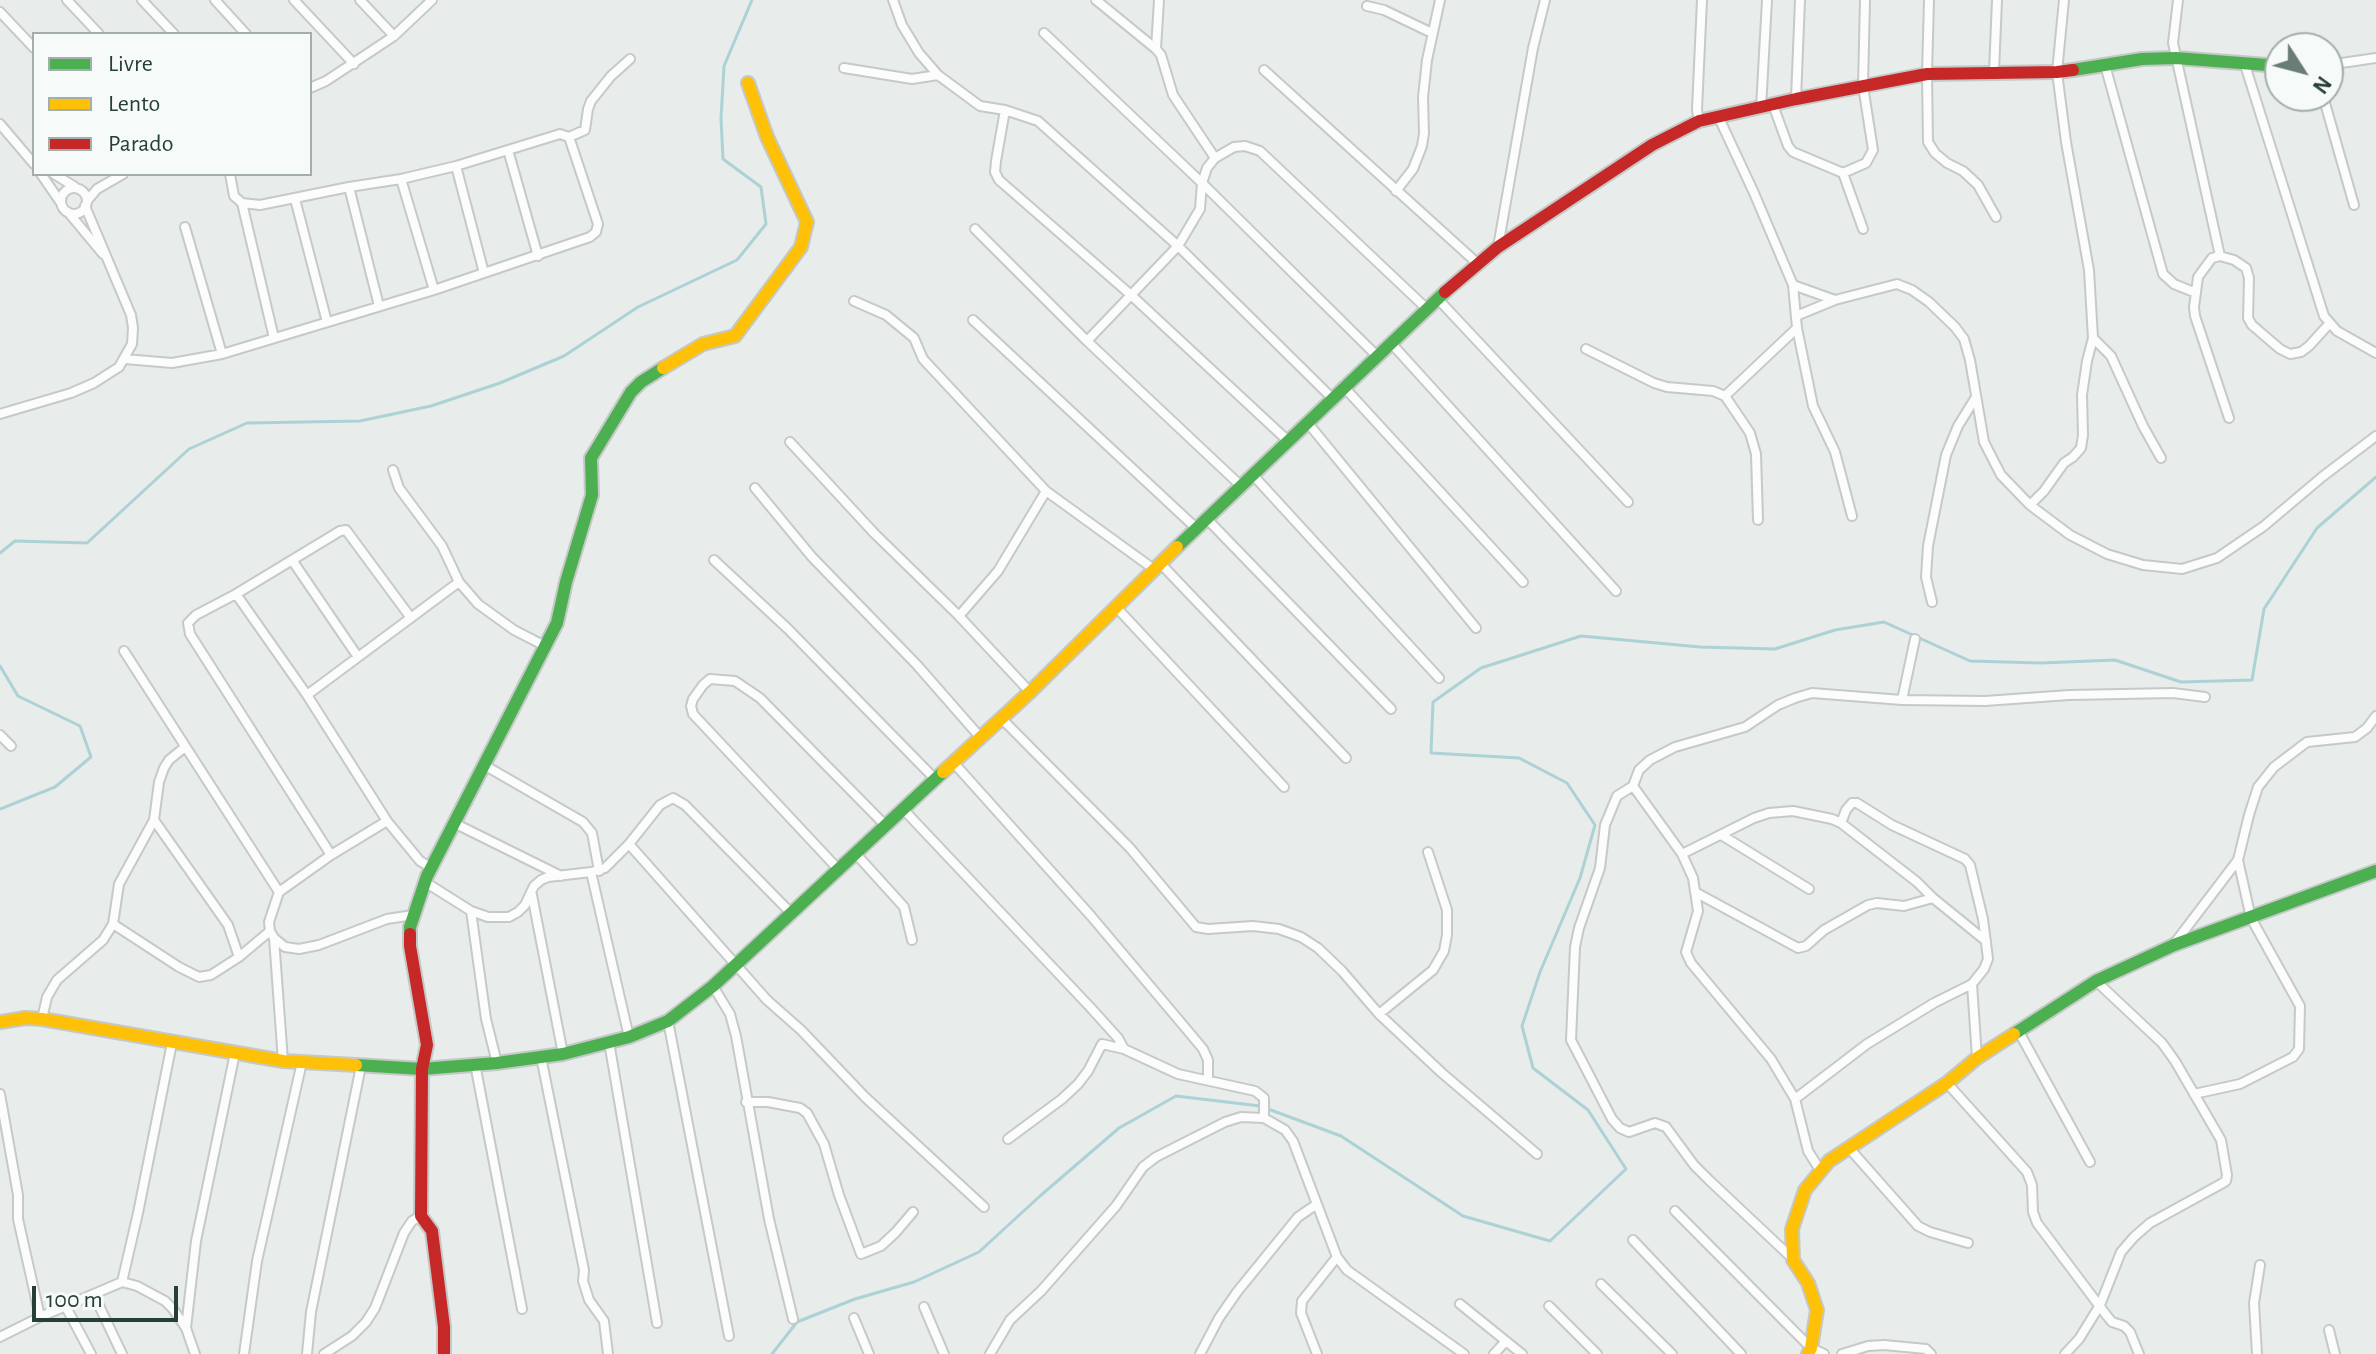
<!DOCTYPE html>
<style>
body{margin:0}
#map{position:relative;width:2376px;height:1354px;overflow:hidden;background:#e8ecea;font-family:"Alegreya Sans",sans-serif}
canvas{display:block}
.legend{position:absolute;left:32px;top:32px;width:280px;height:144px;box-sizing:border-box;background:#f6faf8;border:2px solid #a3afab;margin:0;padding:10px 14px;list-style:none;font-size:24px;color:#263f37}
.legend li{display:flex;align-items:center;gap:16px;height:40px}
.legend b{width:40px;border:2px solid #a3afab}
.north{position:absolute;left:2264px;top:32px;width:80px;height:80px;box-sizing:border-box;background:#f6faf8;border:2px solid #a3afab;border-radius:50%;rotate:126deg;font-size:22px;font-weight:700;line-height:32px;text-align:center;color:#263f37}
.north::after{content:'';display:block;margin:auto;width:28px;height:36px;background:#6a7c76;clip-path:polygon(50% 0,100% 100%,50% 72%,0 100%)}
.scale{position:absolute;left:32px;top:1286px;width:146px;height:36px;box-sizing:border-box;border:4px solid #263f37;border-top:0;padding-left:10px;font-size:24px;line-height:28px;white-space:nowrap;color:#263f37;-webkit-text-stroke:6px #f6faf8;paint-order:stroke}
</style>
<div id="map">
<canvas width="2376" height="1354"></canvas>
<ul class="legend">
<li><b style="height:10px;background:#4caf50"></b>Livre</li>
<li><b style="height:10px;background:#ffc107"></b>Lento</li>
<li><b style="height:10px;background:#c62828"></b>Parado</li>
</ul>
<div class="north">N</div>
<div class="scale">100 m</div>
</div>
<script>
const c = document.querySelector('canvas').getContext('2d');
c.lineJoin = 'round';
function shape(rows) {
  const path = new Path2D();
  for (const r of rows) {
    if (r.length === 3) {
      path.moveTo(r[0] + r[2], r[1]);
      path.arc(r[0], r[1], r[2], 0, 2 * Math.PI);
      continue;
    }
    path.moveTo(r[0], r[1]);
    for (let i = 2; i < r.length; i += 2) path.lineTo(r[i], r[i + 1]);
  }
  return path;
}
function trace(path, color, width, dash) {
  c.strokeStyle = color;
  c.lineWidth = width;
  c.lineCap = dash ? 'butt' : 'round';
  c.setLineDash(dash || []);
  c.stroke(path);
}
trace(shape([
 [0,553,15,541,87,543,189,449,247,423,360,421,431,406,500,383,564,356,638,307,737,260,766,224,761,187,723,159,721,118,724,66,752,0],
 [0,666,18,696,80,726,91,757,55,787,0,809],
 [772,1354,797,1322,855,1299,914,1282,979,1252,1040,1196,1119,1128,1176,1096,1260,1106,1341,1136,1463,1216,1550,1241,1626,1169,1588,1110,1533,1068,1522,1026,1540,972,1580,878,1595,825,1567,783,1519,758,1431,753,1433,702,1481,668,1581,636,1700,647,1775,649,1835,630,1884,622,1970,661,2041,663,2115,660,2181,682,2252,680,2264,609,2317,528,2376,477]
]), '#acd2d6', 3);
const street = shape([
 [67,0,99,34],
 [142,0,174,34],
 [215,0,246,34],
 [294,0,354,64],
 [360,0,394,36],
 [893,0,902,25,919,53,938,75,980,106,1005,110,1038,121,1178,246,1332,398],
 [1929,0,1927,74,1928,142,1935,153,1947,163,1963,171,1978,185,1996,217],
 [2178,0,2173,43,2220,256],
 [1367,6,1384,10,1432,33],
 [0,12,34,48],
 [1044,33,1202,183,1376,355],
 [1156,49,1159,0],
 [2105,65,2163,274,2174,284,2196,293],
 [2245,65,2324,316,2337,331,2376,353],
 [2328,65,2376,58],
 [844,68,912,79,938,75],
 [1264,70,1477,263],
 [1994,72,1997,0],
 [310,88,326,81,376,48,394,36,432,0],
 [2323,96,2354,205],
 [1796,99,1800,0],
 [1773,105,1788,146,1793,152,1843,173,1863,229],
 [1761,108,1767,0],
 [1005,110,996,161,995,172,999,180,1131,295,1287,440],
 [1719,118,1754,193,1793,285,1797,328,1813,406,1835,452,1852,516],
 [1699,121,1697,110,1702,0],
 [0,124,34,164],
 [508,150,538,256],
 [1215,158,1234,147,1245,146,1260,151,1426,308],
 [456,166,484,273],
 [1843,173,1866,163,1873,150,1863,86,1865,0],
 [41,174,61,203],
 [54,174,75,187],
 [230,174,234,196,242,203,260,205,349,187,401,179,456,166,560,134,569,137,585,130,588,109,591,101,611,76,630,59],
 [401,179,434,290],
 [349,187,379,306],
 [74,201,13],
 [1396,191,1413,169,1422,146,1424,133,1423,97,1427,60,1440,0],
 [295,199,327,322],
 [87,201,97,189,123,174],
 [242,203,274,338],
 [68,212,103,254],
 [185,227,222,354],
 [975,229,1087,341,1240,485],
 [1498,247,1533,48,1545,0],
 [1793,285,1835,300],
 [1437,298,1628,502],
 [854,301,886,315,914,338,923,359,1046,491,1155,570],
 [1796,316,1835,300,1897,284,1912,290,1929,302,1955,327,1964,339,1970,360,1984,442,2001,475,2030,505,2070,535,2107,554,2143,565,2182,569,2217,558,2264,526,2322,477,2376,436],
 [973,320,1196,528],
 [2093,338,2111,356,2143,426,2161,458],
 [1087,341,1178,246,1200,209,1202,183,1207,168,1215,158,1173,95,1161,55,1156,49,1096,0],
 [1391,343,1616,591],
 [1586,349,1654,383,1667,387,1713,391,1725,396,1750,433,1756,454,1758,520],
 [125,359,172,363,222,354,434,290,590,237,596,232,598,224,569,137],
 [1343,386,1523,582],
 [1725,396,1797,328],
 [0,414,71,393,94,383,119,367,132,344,133,328,131,315,85,206],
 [2229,418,2195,316,2194,307,2198,277,2212,258,2220,256,2234,260,2246,268,2249,278,2248,318,2252,325,2280,349,2290,354,2301,352,2309,346,2329,324],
 [1307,422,1476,628],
 [790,442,874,533,959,616,1030,692],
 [393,470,399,488,442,546,459,582,478,604,514,630,545,646],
 [1252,474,1439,678],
 [755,488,812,557,917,665,980,737],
 [2030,505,2044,491,2064,463,2073,457,2081,448,2083,435,2082,395,2087,361,2093,338,2089,270,2066,142,2057,72,2064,0],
 [1206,518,1391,709],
 [292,560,358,657],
 [714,560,788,629,935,779],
 [1161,564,1346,758],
 [236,594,307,695,387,821,420,861,432,868],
 [1932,602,1926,577,1928,546,1946,455,1958,426,1976,397],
 [1117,608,1284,787],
 [959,616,998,571,1046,491],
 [124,651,279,892,269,922,270,931,274,938,285,947,299,949,319,945,387,919,413,915],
 [307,695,459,582],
 [1902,700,1985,701,2069,695,2173,693,2205,697],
 [1001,718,1130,848,1196,927,1208,929,1253,926,1279,929,1301,937,1318,948,1342,971,1379,1014,1442,1073,1537,1154],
 [0,735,11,746],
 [953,762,1091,916,1188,1031,1203,1049,1208,1060,1208,1079],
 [484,765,583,822,592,833,599,871],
 [1633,786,1617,796,1605,825,1600,868,1579,928,1575,947,1571,1040,1612,1119,1620,1128,1629,1132,1655,1123,1666,1127,1694,1165,1709,1180,1793,1259],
 [903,809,1090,1007,1118,1038,1124,1049],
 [154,820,228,925,239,957],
 [454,823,561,876],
 [1841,823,1846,810,1852,803,1857,803,1892,825,1965,859,1970,865,1983,919,1988,959,1984,969,1972,984,1977,1058],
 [1723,836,1809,889],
 [629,844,767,1000,801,1030,865,1097,984,1207],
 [856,854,904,907,912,940],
 [1682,854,1754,818,1769,813,1793,811,1832,819,1841,823,1917,882,1933,898,1986,941],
 [331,855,190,634,188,623,196,615,236,594,340,531,346,530,411,618],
 [839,870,693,714,691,706,693,699,703,685,710,679,735,681,760,698,885,825],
 [591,872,629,1037],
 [425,882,471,911,488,917,509,917,518,912,525,905,534,886,541,880,548,877,591,872,605,868,629,844,660,805,673,798,685,805,791,913],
 [279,892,331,855,387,821],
 [1695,892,1798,948,1806,946,1824,930,1868,905,1877,903,1904,906,1933,898],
 [532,895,563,1054],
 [471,911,486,1019,497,1063],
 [113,924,179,967,199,977,211,975,239,957,270,931],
 [274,938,283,1061],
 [2174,944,2238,860,2249,815,2258,787,2274,767,2307,742,2355,737,2367,728,2376,716],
 [713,986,730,1014,736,1036,769,1219,793,1319],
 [1379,1014,1433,970,1444,951,1447,935,1447,910,1428,852],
 [42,1019,47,997,57,980,103,940,113,924,119,884,154,820,159,782,164,768,169,760,185,747],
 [668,1021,729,1336],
 [2019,1032,2090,1162],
 [609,1042,657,1323],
 [541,1057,584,1270,583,1281,589,1300,604,1321,608,1354],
 [475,1064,522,1309],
 [1947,1083,2027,1172,2032,1185,2033,1212,2037,1223,2107,1316,2112,1322,2124,1326,2130,1332,2139,1354],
 [0,1094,18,1195,18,1219,40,1317],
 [2194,1094,2240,1084,2293,1057,2299,1049,2300,1006,2251,918,2238,860],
 [1795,1099,1867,1044,1934,1003,1972,984],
 [746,1102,768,1102,789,1106,800,1108,807,1113,824,1144,839,1195,861,1254,881,1246,896,1232,913,1212],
 [1008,1139,1062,1099,1078,1084,1088,1071,1102,1044,1124,1049,1178,1074,1255,1091,1264,1098,1264,1118],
 [1849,1148,1918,1226,1930,1232,1968,1243],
 [1820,1170,1808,1151,1795,1099,1771,1059,1691,963,1686,952,1698,911,1693,878,1682,854,1633,786,1639,770,1650,760,1675,747,1745,727,1778,705,1795,698,1812,693,1902,700,1915,639],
 [1675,1211,1811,1348,1824,1354],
 [1633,1240,1741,1354],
 [122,1282,138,1213,172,1043],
 [1601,1284,1672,1354],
 [94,1295,122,1354],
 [1460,1304,1522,1354],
 [1549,1306,1597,1354],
 [66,1307,91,1354],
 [924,1307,944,1354],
 [854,1318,869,1354],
 [186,1328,196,1241,235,1053],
 [2329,1330,2335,1354],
 [0,1337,40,1317,122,1282,137,1286,165,1301,173,1309,186,1328,195,1354],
 [244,1354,257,1261,302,1062],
 [307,1354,311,1312,361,1066],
 [324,1354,352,1336,366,1322,375,1308,404,1233,412,1221,421,1216],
 [990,1354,1010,1320,1041,1291,1116,1206,1143,1167,1156,1157,1225,1122,1241,1117,1264,1118,1285,1130,1293,1141,1337,1257,1347,1270,1464,1354],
 [1200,1354,1219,1318,1237,1292,1298,1217,1317,1204],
 [1317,1354,1301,1313,1302,1301,1337,1257],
 [1494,1354,1506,1341],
 [1842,1354,1868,1346,1884,1345,1926,1349,1931,1354],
 [2065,1354,2079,1339,2100,1305,2121,1252,2134,1237,2150,1223,2221,1184,2226,1181,2227,1175,2221,1140,2175,1061,2162,1043,2096,981],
 [2257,1354,2254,1303,2260,1265]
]);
const fast = shape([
 [2073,70,2142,59,2176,58,2280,66],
 [1177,547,1445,292],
 [410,934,410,927,427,876,557,623,566,582,592,495,591,458,631,392,641,382,663,368],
 [2014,1034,2096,981,2174,945,2376,871],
 [356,1065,422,1069,497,1063,563,1054,629,1037,668,1021,713,986,943,772]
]);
const slow = shape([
 [663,368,703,344,735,336,801,247,807,222,767,137,748,83],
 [943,772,1030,692,1177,547],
 [0,1022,25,1018,42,1019,283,1061,356,1065],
 [1808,1354,1811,1348,1817,1310,1808,1283,1793,1260,1792,1229,1805,1190,1829,1161,1947,1083,1977,1058,2014,1034]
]);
const jam = shape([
 [1445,292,1498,247,1652,145,1699,121,1796,99,1927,74,2057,72,2073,70],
 [410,934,410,946,427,1045,422,1069,421,1216,432,1231,444,1327,444,1354]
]);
trace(street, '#c5c9c7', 12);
trace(fast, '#c4c9c7', 16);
trace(slow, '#c4c9c7', 16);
trace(jam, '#c4c9c7', 16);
trace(street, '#fcfcfc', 8);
trace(fast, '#4caf50', 12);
trace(slow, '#ffc107', 12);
trace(jam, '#c62828', 12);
</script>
